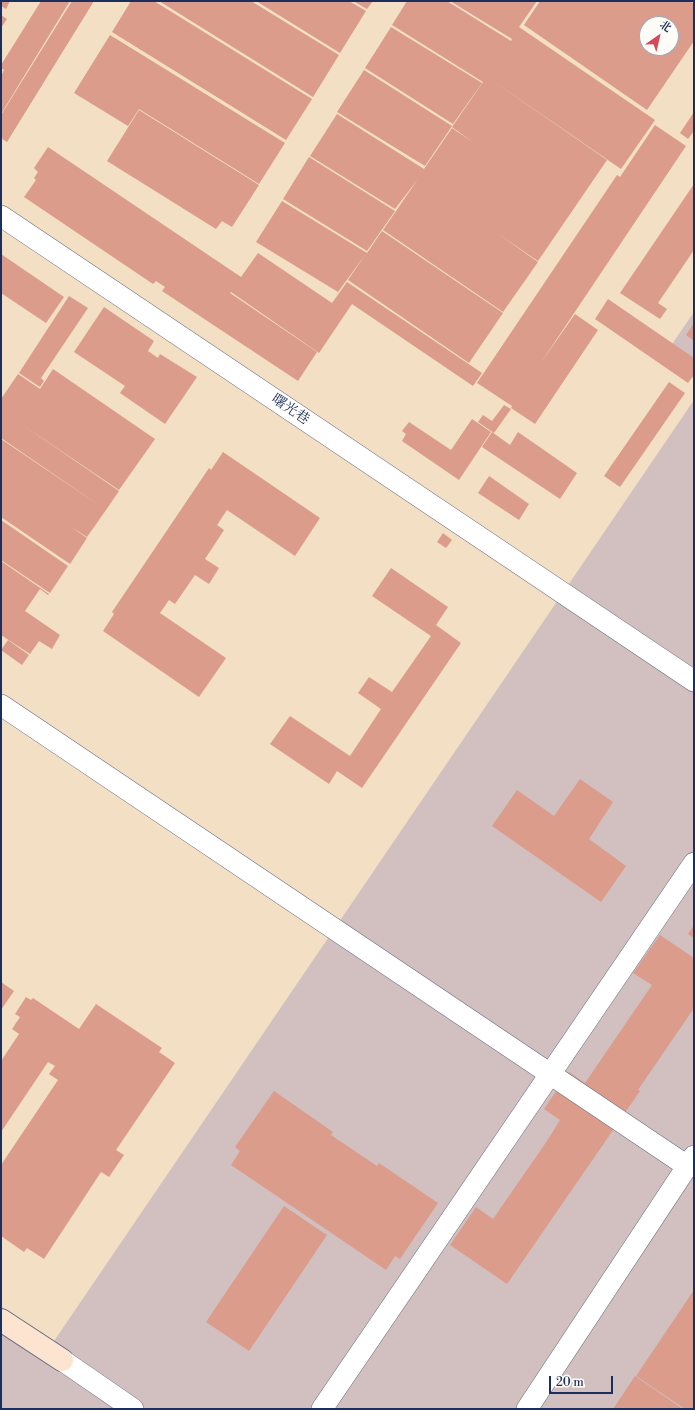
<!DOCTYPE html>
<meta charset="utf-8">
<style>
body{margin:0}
#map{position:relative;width:695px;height:1410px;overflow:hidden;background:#f3dfc3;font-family:"Libre Bodoni","Noto Serif SC",serif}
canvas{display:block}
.frame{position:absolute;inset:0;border:2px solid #1b2f5e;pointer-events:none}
.north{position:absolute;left:639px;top:16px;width:40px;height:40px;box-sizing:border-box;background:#fdfcf7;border:1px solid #a3aaba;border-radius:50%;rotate:34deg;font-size:11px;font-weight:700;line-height:16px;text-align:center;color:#1b2f5e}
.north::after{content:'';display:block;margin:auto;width:14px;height:18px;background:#d1495b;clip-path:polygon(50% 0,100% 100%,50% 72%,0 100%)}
.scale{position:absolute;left:549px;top:1376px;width:64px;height:18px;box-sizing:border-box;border:2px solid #1b2f5e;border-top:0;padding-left:5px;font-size:12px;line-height:14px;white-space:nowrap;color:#1b2f5e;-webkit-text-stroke:3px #fdfcf7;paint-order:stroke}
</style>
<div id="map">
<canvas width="695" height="1410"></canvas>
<div class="frame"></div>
<div class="north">北</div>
<div class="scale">20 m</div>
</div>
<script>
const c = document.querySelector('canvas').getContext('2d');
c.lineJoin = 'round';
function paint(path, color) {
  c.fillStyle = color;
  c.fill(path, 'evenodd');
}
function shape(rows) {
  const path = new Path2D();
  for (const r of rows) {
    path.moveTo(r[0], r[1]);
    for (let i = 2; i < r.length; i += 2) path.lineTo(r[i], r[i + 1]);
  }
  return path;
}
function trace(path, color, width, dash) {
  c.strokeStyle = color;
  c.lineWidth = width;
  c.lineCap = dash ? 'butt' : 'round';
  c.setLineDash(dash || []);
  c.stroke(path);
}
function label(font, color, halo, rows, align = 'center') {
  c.font = font + ' "Libre Bodoni","Noto Serif SC",serif';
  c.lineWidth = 3;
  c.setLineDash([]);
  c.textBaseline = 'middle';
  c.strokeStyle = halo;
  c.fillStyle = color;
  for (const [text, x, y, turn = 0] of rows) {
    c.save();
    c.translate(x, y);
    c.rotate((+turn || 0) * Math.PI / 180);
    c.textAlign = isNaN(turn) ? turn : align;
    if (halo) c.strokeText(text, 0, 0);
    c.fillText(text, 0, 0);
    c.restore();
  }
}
paint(shape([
 [694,312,694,368,668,350],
 [694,400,694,1409,1,1409,1,1310,52,1344]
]), '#d2bfc0');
paint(shape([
 [1,1,10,1,6,9,1,6],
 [41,1,70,1,1,114,1,76,4,70,1,68,1,65],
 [72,1,94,1,7,142,1,138,1,115],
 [131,1,154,1,312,99,286,140,112,32],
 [159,1,251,1,339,55,313,97],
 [256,1,349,1,366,11,340,53],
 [353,1,373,1,367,9],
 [407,1,447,1,511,41,512,39,450,1,537,1,519,27,655,120,621,169,486,76,607,160,538,261,497,233,538,262,503,312,383,230,418,179,395,209,310,156,337,114,424,169,452,128,474,143,452,127,483,82,392,25],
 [540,1,690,1,694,4,694,41,647,110,524,25],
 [647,24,671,24,671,48,647,48],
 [1,15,7,19,1,28],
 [391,27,482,83,453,124,365,68],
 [110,35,285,143,259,184,139,109,128,126,74,93],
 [364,70,452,126,425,166,337,112],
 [139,110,259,185,232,227,222,221,216,229,107,161],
 [694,112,694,131,688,139,680,133],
 [655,125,686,146,540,364,575,314,598,330,535,424,511,408,512,406,477,383,617,175,620,177],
 [48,147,241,277,258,253,332,303,347,282,482,373,473,386,352,304,319,353,231,292,230,293,317,352,298,381,162,291,165,287,156,281,153,284,24,197,36,180,34,178,38,172,34,168],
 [309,157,395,211,367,251,283,199],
 [694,184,694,250,658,303,667,309,660,319,620,293],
 [282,201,367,253,382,231,503,313,469,363,348,280,365,255,338,292,256,242],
 [1,254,64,297,46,323,1,293],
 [69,296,88,308,41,378,44,381,40,387,19,373],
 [608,299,694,358,694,375,688,383,595,319],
 [104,307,154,341,148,351,158,358,160,354,197,377,165,424,120,393,125,386,74,352],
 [694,323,694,341,686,335],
 [53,369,155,439,119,490,17,421,119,491,106,510,1,438,1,399,18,374,40,389],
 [669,382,685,393,620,487,604,476],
 [504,405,511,409,494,433,478,422,483,415,492,421],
 [472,419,491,432,459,480,402,441,406,434,402,431,409,422,451,450],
 [492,432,510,445,518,432,577,473,560,499,482,447],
 [1,439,106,510,87,537,71,527,87,538,70,564,1,517],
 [223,452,320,518,295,556,227,510,217,525,224,530,205,559,219,568,209,584,195,575,175,604,169,600,160,613,226,658,199,697,103,631,114,614,112,612,209,468,211,470],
 [489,476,529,504,519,520,478,493],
 [1,520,68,566,50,593,1,560],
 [443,533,452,540,446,548,437,542],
 [1,561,49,594,48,595,40,589,25,611,60,635,52,649,39,641,30,654,1,635],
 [391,568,448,607,436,625,461,643,362,788,337,771,329,784,270,744,290,716,350,756,381,709,358,693,369,677,392,692,431,636,372,596],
 [8,640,29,655,22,665,1,650],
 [580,779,613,802,589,839,626,866,601,902,492,826,517,790,554,816],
 [694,925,694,938,688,934],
 [660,935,694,958,694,1008,638,1090,640,1091,507,1284,450,1245,476,1207,493,1219,547,1141,560,1120,544,1109,569,1072,585,1083,652,985,633,973],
 [1,982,14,991,1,1010],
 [26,997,31,1000,33,998,79,1029,96,1004,162,1048,159,1052,175,1063,116,1150,124,1155,109,1177,101,1172,44,1259,27,1248,24,1252,1,1236,1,1165,58,1080,49,1074,55,1066,48,1062,1,1132,1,1061,19,1034,12,1029,20,1017,15,1014],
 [274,1091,333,1132,331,1135,377,1166,379,1163,438,1203,400,1259,395,1256,386,1270,231,1165,240,1151,235,1147],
 [284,1206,327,1235,249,1351,206,1322],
 [694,1290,694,1409,685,1409,636,1376],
 [635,1376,683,1409,613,1409]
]), '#db9c8c');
const street = shape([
 [1,216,694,681],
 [1,705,687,1166],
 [62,1360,133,1409],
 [322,1409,694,863],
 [527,1409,694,1156]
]);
const secondary = shape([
 [1,1320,62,1360]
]);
trace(street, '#676d81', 22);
trace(secondary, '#676d81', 24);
trace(street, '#fff', 21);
trace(secondary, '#fde4d0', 22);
label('14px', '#1b2f5e', '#fdfcf7', [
 ["曙光巷",290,410,34]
]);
</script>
